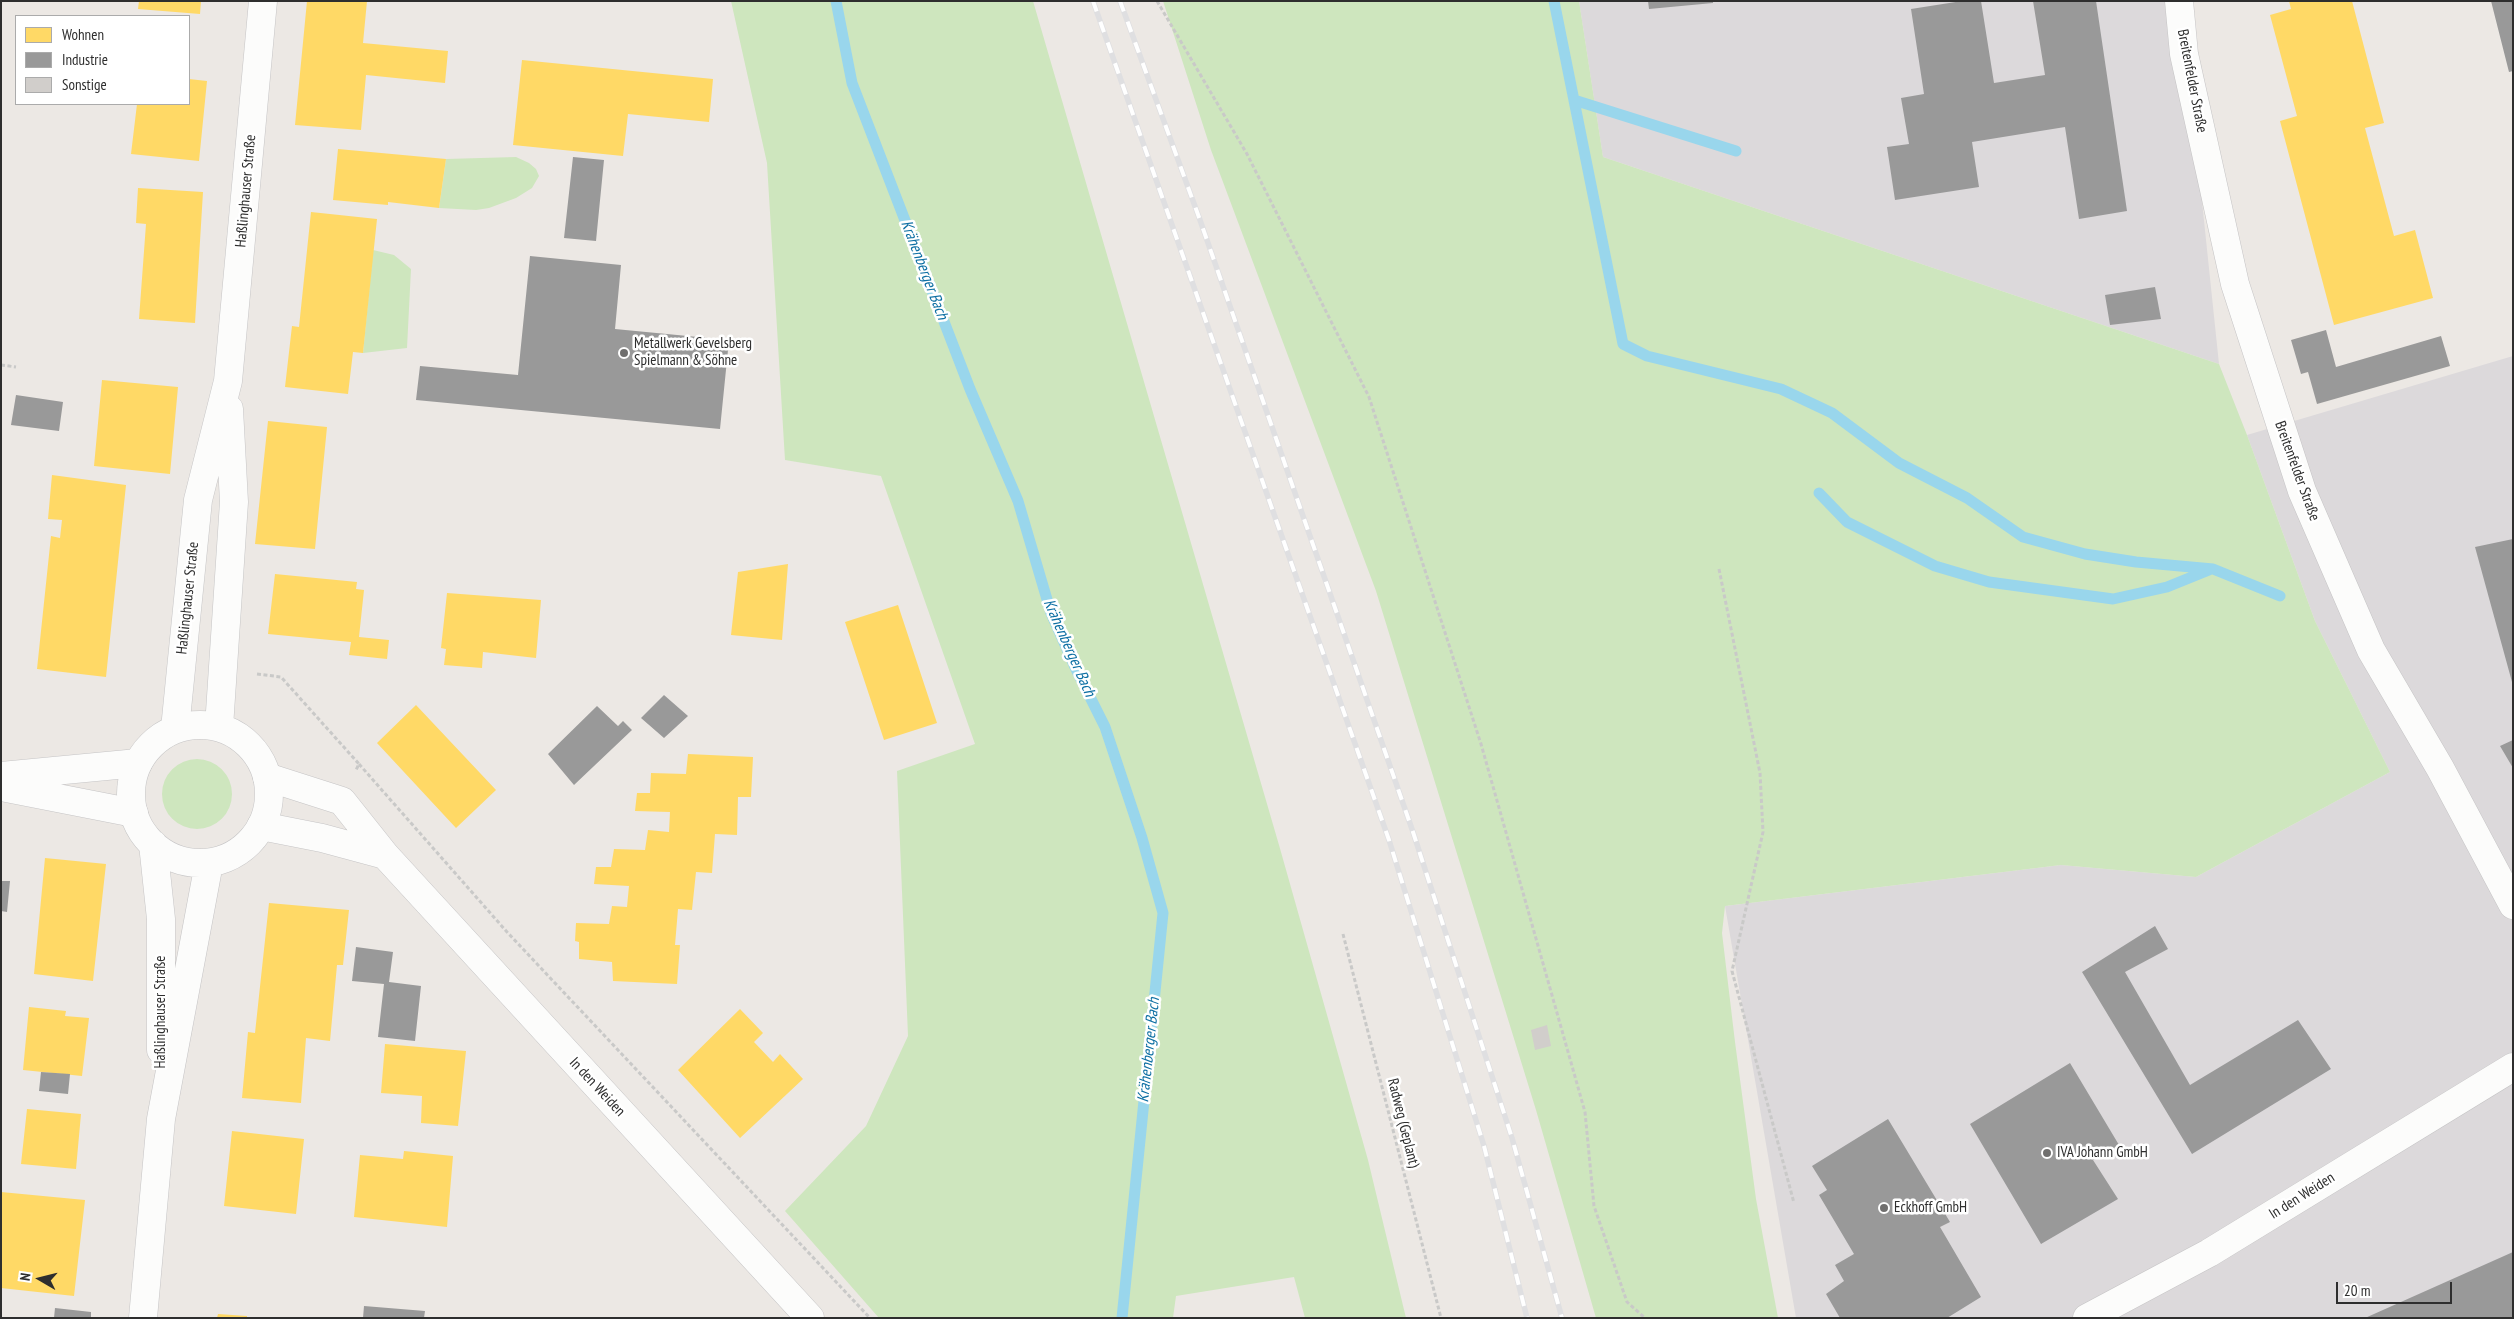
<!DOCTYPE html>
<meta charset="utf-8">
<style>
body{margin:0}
#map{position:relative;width:2514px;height:1319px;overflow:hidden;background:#ece8e4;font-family:"PT Sans Narrow",sans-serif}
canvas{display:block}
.frame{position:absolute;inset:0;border:2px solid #2e2e2e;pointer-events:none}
.legend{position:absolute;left:15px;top:15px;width:175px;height:90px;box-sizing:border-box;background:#fff;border:1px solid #ababab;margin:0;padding:6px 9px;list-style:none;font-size:15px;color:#2e2e2e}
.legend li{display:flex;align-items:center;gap:10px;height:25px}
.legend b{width:25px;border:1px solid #ababab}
.north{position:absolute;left:15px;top:1254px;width:50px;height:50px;-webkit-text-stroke:4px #fff;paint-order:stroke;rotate:278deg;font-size:14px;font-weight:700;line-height:20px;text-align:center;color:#2e2e2e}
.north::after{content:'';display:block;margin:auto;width:18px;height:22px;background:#2e2e2e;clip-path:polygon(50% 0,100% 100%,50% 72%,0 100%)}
.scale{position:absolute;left:2336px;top:1282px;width:116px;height:22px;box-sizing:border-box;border:2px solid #2e2e2e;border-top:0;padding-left:6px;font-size:15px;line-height:18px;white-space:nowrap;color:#2e2e2e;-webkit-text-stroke:4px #fff;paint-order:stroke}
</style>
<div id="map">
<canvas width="2514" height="1319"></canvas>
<div class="frame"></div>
<ul class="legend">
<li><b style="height:14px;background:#ffd966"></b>Wohnen</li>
<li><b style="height:14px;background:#999"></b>Industrie</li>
<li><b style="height:14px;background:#d1cecb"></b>Sonstige</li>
</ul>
<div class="north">N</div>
<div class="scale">20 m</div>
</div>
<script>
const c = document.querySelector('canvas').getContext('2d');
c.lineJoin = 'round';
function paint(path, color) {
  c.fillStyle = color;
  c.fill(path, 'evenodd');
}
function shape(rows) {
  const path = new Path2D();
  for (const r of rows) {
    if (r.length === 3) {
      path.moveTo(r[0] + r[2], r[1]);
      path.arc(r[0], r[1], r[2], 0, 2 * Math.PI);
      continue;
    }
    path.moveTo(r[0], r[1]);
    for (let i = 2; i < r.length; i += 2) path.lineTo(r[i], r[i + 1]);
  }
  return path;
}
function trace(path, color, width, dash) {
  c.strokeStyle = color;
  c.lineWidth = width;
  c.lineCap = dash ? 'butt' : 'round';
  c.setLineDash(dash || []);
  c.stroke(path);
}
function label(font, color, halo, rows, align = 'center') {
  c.font = font + ' "PT Sans Narrow",sans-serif';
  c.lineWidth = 5;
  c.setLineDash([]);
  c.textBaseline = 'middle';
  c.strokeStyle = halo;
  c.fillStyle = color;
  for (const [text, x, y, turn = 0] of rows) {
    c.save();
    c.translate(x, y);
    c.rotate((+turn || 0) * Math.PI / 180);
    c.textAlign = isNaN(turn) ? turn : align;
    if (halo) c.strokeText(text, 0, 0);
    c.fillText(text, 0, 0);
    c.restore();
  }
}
paint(shape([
 [1579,1,2181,1,2219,364,1603,157],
 [2513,356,2513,1318,1796,1318,1725,906,2061,865,2196,877,2390,772,2315,621,2247,435]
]), '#dcd9db');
paint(shape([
 [731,1,1033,1,1279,845,1368,1160,1406,1318,1305,1318,1294,1277,1176,1296,1173,1318,879,1318,785,1211,866,1126,908,1036,897,771,975,744,881,476,785,460,767,163],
 [1163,1,1579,1,1603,157,2219,364,2247,435,2315,621,2390,772,2196,877,2061,865,1725,906,1722,933,1735,1042,1756,1199,1778,1318,1596,1318,1536,1110,1376,591,1211,150],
 [516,157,529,163,536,169,539,176,532,188,516,198,489,208,476,210,439,208,446,159],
 [373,250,394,255,411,269,407,348,363,353],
 [197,794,35]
]), '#cee6be');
paint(shape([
 [139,1,201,1,200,14,138,9],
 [307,1,367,1,363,43,448,51,445,83,366,75,361,130,295,125],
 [2289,1,2352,1,2384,123,2365,128,2394,236,2415,230,2433,298,2334,325,2280,121,2297,116,2270,15,2291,9],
 [522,60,713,79,709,122,628,114,623,156,513,145],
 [189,79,207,81,199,161,131,154,137,104,189,104],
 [338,149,446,159,439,208,388,202,388,205,333,200],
 [138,188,203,192,195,323,139,319,146,224,136,223],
 [311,212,377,219,363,353,353,352,348,394,285,387,292,326,299,327],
 [102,380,178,387,170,474,94,466],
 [268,421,327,427,315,549,255,544],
 [52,475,126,485,106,677,37,669,51,536,60,538,62,520,48,519],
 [788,564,782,640,731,635,738,572],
 [275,574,357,582,356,589,364,590,359,637,389,640,387,659,349,655,351,642,268,634],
 [447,593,541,600,536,658,483,652,482,668,444,665,446,649,441,648],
 [898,605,937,723,884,740,845,622],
 [416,705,496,790,456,828,377,743],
 [688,754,753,757,751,797,738,797,737,835,715,834,712,873,696,872,692,910,678,909,675,945,680,945,677,984,613,981,612,962,579,959,579,942,575,941,576,923,609,924,612,906,627,907,629,886,594,884,596,867,611,867,614,849,645,850,648,830,669,832,670,812,635,811,637,793,650,793,651,773,686,774],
 [45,858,106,864,93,981,34,974],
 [269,903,349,910,343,965,337,965,330,1041,306,1038,301,1103,242,1098,248,1032,255,1033],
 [29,1007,66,1011,65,1016,89,1018,82,1076,23,1070],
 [740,1009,763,1033,754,1042,773,1062,780,1054,803,1079,740,1138,678,1070],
 [385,1044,466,1051,458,1126,421,1123,422,1096,381,1093],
 [27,1109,81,1114,76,1169,21,1164],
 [232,1131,304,1139,296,1214,224,1206],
 [404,1151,453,1156,447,1227,354,1217,360,1155,403,1159],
 [1,1192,85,1200,74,1296,1,1288],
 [218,1314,247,1316,247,1318,217,1318]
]), '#ffd966');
paint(shape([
 [1648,1,1713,1,1713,3,1649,9],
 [1962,1,1981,1,1994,83,2045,75,2033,1,2096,1,2127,211,2079,219,2065,127,1972,142,1979,187,1895,200,1887,147,1909,144,1901,98,1924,94,1911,9],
 [2491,1,2513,1,2513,71,2509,72],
 [573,157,604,160,596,241,564,238],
 [530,256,621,265,615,329,729,340,720,429,416,400,420,366,518,375],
 [2155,287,2161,319,2110,325,2105,295],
 [2326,330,2336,367,2441,336,2450,366,2317,404,2308,372,2301,374,2291,340],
 [16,395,63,402,59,431,11,425],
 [2513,539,2513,682,2512,682,2475,547],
 [664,695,688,716,664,738,641,718],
 [597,706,618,726,623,721,632,730,574,785,548,754],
 [2513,740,2513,768,2500,746],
 [1,881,10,881,7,912,1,911],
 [2155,926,2168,949,2125,972,2190,1085,2298,1020,2331,1069,2192,1154,2082,972],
 [356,947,393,952,389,982,421,986,415,1041,378,1037,384,984,352,981],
 [2070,1063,2119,1145,2093,1160,2118,1199,2041,1244,1970,1124],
 [41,1072,70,1074,68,1094,39,1091],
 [1888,1119,1950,1222,1940,1227,1981,1297,1947,1318,1840,1318,1826,1294,1844,1281,1835,1265,1854,1254,1819,1195,1827,1190,1812,1166],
 [2513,1252,2513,1318,2365,1318],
 [364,1306,425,1311,424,1318,363,1318],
 [55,1308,91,1312,91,1318,54,1318]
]), '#999');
trace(shape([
 [836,1,852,83,970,389,1018,501,1051,613,1075,667,1105,727,1142,838,1163,913,1122,1318],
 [1554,1,1623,344,1647,356,1781,389,1832,413,1899,463,1967,498,2023,537,2085,554,2136,562,2213,569,2280,596],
 [1574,100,1736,151],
 [1819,493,1847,522,1935,566,1989,582,2113,599,2167,587,2209,570]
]), '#99d6ec', 11);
paint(shape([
 [1547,1025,1551,1046,1535,1050,1531,1030]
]), '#d1cecb');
const street = shape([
 [2179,1,2184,54,2235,284,2302,491,2371,650,2440,768,2513,905],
 [1,776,138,763],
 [267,777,342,801,385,855,452,928,810,1318],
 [1,787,134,813],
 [261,826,322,838,385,855],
 [2087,1318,2209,1253,2513,1067]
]);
const secondary = shape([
 [200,794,69],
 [219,727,234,502,229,409],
 [175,729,198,500,228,381,263,1],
 [153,844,161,919,161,1050],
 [143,1318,161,1119,209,863]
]);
trace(street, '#c5c4c5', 29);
trace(secondary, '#c5c4c5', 29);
trace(shape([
 [1157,1,1247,154,1369,397,1481,744,1585,1112,1594,1206,1627,1302,1645,1318],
 [1,365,16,367],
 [1719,569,1760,773,1763,832,1732,971,1794,1203],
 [257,674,281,677,359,764,356,770],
 [359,764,507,932,870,1318],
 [1343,934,1441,1318]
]), '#c9c9c8', 3, [4, 2.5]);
trace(street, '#fcfcfb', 28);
trace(secondary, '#fcfcfb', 28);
const rail = shape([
 [1093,1,1389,840,1484,1146,1527,1318],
 [1120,1,1200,220,1413,832,1512,1138,1562,1318]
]);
trace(rail, '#dfdfe1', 5.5);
trace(rail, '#fff', 4, [11]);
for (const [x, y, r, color] of [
 [624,353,5,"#706f6e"],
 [2047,1153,5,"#706f6e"],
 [1884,1208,5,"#706f6e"]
]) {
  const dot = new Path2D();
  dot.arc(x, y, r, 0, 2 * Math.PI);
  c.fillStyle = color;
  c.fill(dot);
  trace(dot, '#fff', 2);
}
label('15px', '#2e2e2e', '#fff', [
 ["Breitenfelder Straße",2192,81,79],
 ["Haßlinghauser Straße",246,191,-85],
 ["Breitenfelder Straße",2297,471,70],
 ["Haßlinghauser Straße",188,598,-84],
 ["Haßlinghauser Straße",161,1012,-90],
 ["In den Weiden",597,1087,47],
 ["Radweg (Geplant)",1403,1123,76],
 ["In den Weiden",2302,1196,-32]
]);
label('15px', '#2e2e2e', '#fff', [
 ["Metallwerk Gevelsberg",634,344],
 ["Spielmann & Söhne",634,361],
 ["IVA Johann GmbH",2057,1153],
 ["Eckhoff GmbH",1894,1208]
], 'left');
label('italic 16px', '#0d6fa3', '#fff', [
 ["Krähenberger Bach",924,270,69],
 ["Krähenberger Bach",1069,648,66],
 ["Krähenberger Bach",1149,1050,-84]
]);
</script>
